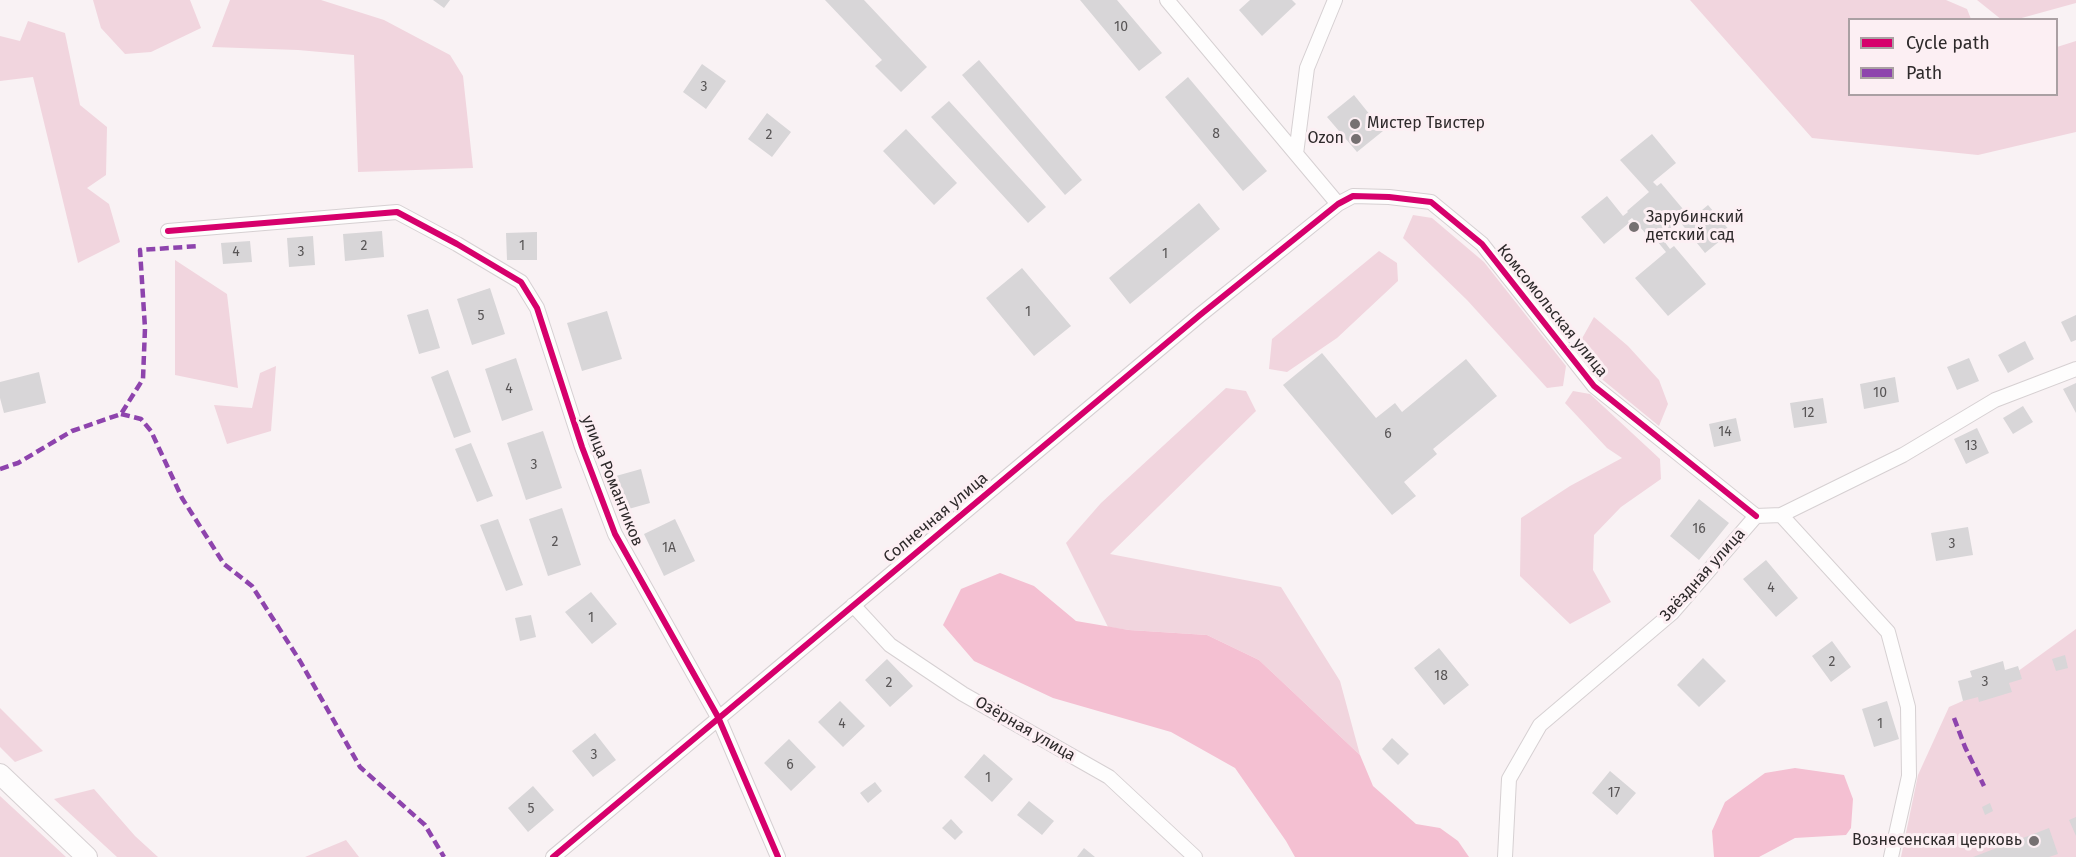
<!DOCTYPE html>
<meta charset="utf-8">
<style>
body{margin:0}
#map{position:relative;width:2076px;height:857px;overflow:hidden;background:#f9f2f4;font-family:"Fira Sans",sans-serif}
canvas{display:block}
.legend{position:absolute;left:1848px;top:18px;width:210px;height:78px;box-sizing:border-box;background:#fceff3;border:2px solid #aaa0a3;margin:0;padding:8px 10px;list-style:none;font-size:18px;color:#2e2a2b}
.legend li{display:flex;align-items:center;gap:12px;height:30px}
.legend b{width:30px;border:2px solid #aaa0a3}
</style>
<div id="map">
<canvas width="2076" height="857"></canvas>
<ul class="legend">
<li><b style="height:8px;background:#d6006c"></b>Cycle path</li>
<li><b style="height:8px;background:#8e44ad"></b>Path</li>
</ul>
</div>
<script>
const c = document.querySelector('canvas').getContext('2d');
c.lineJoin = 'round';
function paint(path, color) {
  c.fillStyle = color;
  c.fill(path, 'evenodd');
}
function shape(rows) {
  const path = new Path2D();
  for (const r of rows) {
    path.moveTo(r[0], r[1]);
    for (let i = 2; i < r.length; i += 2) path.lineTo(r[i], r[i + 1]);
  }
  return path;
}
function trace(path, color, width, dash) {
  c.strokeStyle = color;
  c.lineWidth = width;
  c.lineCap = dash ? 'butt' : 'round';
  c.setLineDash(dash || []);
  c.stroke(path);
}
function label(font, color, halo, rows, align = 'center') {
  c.font = font + ' "Fira Sans",sans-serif';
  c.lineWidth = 6;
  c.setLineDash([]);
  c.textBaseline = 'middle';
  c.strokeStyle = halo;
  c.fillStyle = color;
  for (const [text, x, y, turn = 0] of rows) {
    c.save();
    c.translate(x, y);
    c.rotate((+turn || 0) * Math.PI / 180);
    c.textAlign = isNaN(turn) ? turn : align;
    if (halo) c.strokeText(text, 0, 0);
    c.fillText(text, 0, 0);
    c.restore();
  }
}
paint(shape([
 [93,0,190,0,201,28,151,52,125,54,101,28],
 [230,0,321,0,384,20,450,55,463,76,473,168,358,172,354,55,298,50,212,47],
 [1690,0,1946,0,1967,9,1971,19,1850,20,1850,94,2056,94,2057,47,2076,41,2076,132,1978,155,1812,138],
 [1977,0,2076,0,2076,3,2018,19,2002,20],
 [28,21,65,33,80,105,107,127,106,175,87,188,109,204,120,242,78,263,33,77,0,81,0,36,20,41],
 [1413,215,1432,218,1484,262,1566,366,1563,386,1547,388,1467,300,1403,238],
 [1379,251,1397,263,1398,281,1337,338,1287,372,1269,369,1272,339],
 [175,260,227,294,238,388,175,375],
 [1594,317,1628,346,1659,380,1668,404,1659,426,1598,376,1580,342],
 [276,366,271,431,227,444,214,405,252,408,260,373],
 [1226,388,1246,391,1256,411,1110,554,1281,587,1340,681,1360,755,1259,660,1207,635,1129,630,1108,627,1066,543,1101,503],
 [1573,391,1590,394,1660,459,1661,479,1621,507,1594,535,1593,570,1611,602,1570,624,1520,576,1521,518,1570,486,1622,458,1607,448,1565,403],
 [2076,629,2076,857,1901,857,1918,775,1949,707,1999,685],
 [0,708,43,751,15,762,0,747],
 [94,789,135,836,158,857,117,857,54,799],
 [0,796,66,857,0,857],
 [346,840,359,857,305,857]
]), '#f1d5de');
paint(shape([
 [1000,573,1034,586,1076,621,1129,630,1207,635,1259,660,1360,755,1373,786,1416,824,1440,828,1458,841,1469,857,1295,857,1286,841,1235,768,1171,732,1053,698,974,661,943,625,961,589],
 [1795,768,1844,775,1853,799,1851,828,1846,835,1795,838,1759,857,1714,857,1712,831,1725,802,1765,773]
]), '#f4c0d2');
paint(shape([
 [433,0,450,0,444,8],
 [825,0,864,0,927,67,901,92,875,66,882,60],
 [1080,0,1117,0,1162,53,1139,71],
 [1250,0,1292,0,1296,4,1262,36,1239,10],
 [979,60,1082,180,1065,195,962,75],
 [702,64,726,81,706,109,683,92],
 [1188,77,1267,171,1243,191,1165,97],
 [1354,95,1383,131,1357,152,1327,117],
 [949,101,1046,207,1028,223,931,117],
 [767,113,791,132,772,157,748,139],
 [906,129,957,183,934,205,883,151],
 [1652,134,1676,163,1653,182,1657,186,1661,183,1688,215,1686,217,1689,221,1708,205,1731,232,1705,253,1680,222,1661,237,1670,249,1674,246,1706,284,1668,316,1635,278,1666,252,1657,241,1654,243,1632,218,1628,221,1629,223,1604,244,1581,217,1607,196,1623,216,1628,212,1627,211,1649,192,1620,160],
 [1199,203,1220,229,1130,304,1109,278],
 [382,231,384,257,345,261,343,234],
 [537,232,537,260,507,260,506,233],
 [313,236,315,265,289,267,287,238],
 [250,241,252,262,223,264,221,243],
 [1022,268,1071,326,1034,356,986,298],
 [490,288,505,334,472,345,457,299],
 [428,309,440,348,419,354,407,315],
 [607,311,622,359,582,371,567,323],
 [2076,315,2076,340,2071,342,2061,322],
 [2025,341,2034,359,2008,373,1998,355],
 [1322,353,1376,418,1395,403,1402,412,1466,359,1497,396,1433,449,1437,454,1404,482,1416,496,1392,515,1283,385],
 [516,358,533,410,502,421,485,369],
 [1969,358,1979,381,1957,390,1947,367],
 [448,370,471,432,454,438,431,377],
 [39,372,46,403,4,413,0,398,0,382],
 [1895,377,1899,402,1864,409,1860,384],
 [2076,383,2076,413,2063,389],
 [1823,398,1827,423,1794,428,1790,403],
 [2023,406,2033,422,2013,434,2003,418],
 [1736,418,1741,441,1714,447,1709,424],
 [1977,428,1989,453,1966,464,1954,439],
 [543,431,562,488,526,500,507,443],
 [471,443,493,496,477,502,455,449],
 [641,469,650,503,625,510,616,476],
 [1699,499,1729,523,1699,560,1670,536],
 [562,508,581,565,548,576,529,519],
 [498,519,523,585,506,591,480,525],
 [675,519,695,561,664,576,644,534],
 [1968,527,1973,555,1936,561,1931,533],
 [1766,560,1798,598,1776,617,1743,579],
 [591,592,617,624,592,644,565,612],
 [531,615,536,637,520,641,515,618],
 [1832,641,1851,667,1831,682,1812,656],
 [1439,648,1469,685,1444,705,1414,668],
 [2065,655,2068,668,2056,671,2052,659],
 [1703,658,1726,681,1699,707,1677,685],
 [887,659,913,686,890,707,865,680],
 [2003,661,2005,670,2018,666,2022,679,2009,683,2012,692,1979,702,1978,697,1963,701,1958,681,1972,677,1970,671],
 [840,701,865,726,843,747,818,722],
 [1887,701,1899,739,1874,747,1862,709],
 [595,733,616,760,593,777,572,751],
 [1392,738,1409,754,1398,765,1382,749],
 [789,739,816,767,791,791,764,763],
 [984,754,1013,779,992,802,964,777],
 [1610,771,1636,793,1617,815,1592,793],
 [875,782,882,791,868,803,860,793],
 [533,786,554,810,528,832,508,808],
 [1029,801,1054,821,1042,835,1017,815],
 [1990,803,1993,811,1985,815,1982,807],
 [2076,817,2076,836,2069,820],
 [951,819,963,832,955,840,942,828],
 [2049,828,2058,854,2049,857,1973,857],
 [1084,848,1095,857,1077,857]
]), '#d8d6d8');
const street = shape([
 [1167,0,1338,204],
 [1296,154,1307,68,1335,0],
 [168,231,397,212,457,244,521,282,537,308,582,447,615,534,718,717,778,857],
 [1781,515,1888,632,1908,707,1909,776,1891,857],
 [853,605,890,645,963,694,1109,777,1195,857],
 [553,857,1200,315,1338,204,1353,196,1389,197,1431,202,1482,244,1594,386,1756,516],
 [1505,857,1509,779,1540,725,1672,613,1756,516,1781,515,1903,455,1995,400,2076,369]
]);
const secondary = shape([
 [0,774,87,857]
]);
trace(street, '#d6d0d2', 16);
trace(secondary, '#d6d0d2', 22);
trace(street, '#fefdfd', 14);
trace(secondary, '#fefdfd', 20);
trace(shape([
 [121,414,141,419,151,431,182,498,224,564,252,586,300,661,360,767,425,825,444,857],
 [0,469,18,463,72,431,121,414,143,379,145,328,140,250,199,246],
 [1954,718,1965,747,1984,786]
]), '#8e44ad', 4.5, [9, 4.5]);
trace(shape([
 [168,231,397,212,457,244,521,282,537,308,582,447,615,534,718,717,778,857],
 [553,857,1200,315,1338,204,1353,196,1389,197,1431,202,1482,244,1594,386,1756,516]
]), '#d6006c', 6);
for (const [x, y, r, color] of [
 [1355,124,6,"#757071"],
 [1356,139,6,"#757071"],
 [1634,227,6,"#757071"],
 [2034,841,6,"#757071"]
]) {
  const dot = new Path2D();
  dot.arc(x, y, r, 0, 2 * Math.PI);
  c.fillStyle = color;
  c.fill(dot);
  trace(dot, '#fceff3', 2);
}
label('14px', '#585556', null, [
 ["10",1121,27],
 ["3",704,87],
 ["8",1216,134],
 ["2",769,135],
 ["2",364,246],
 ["1",522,246],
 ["4",236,252],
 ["3",301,252],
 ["1",1165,254],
 ["1",1028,312],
 ["5",481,316],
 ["4",509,389],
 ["10",1880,393],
 ["12",1808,413],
 ["14",1725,432],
 ["6",1388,434],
 ["13",1971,446],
 ["3",534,465],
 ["16",1699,529],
 ["2",555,542],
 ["3",1952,544],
 ["1А",669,548],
 ["4",1771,588],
 ["1",591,618],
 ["2",1832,662],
 ["18",1441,676],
 ["3",1985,682],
 ["2",889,683],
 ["4",842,724],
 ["1",1880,724],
 ["3",594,755],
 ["6",790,765],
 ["1",988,778],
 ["17",1614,793],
 ["5",531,809]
]);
label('16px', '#2e2a2b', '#fceff3', [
 ["Мистер Твистер",1367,124],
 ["Ozon",1344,139,"right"],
 ["Зарубинский",1646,218],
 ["детский сад",1646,236],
 ["Вознесенская церковь",2022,841,"right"]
], 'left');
label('16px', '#2e2a2b', '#fceff3', [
 ["Комсомольская улица",1552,311,51],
 ["улица Романтиков",612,481,68],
 ["Солнечная улица",936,518,-40],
 ["Звёздная улица",1703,575,-48],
 ["Озёрная улица",1025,729,30]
]);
</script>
